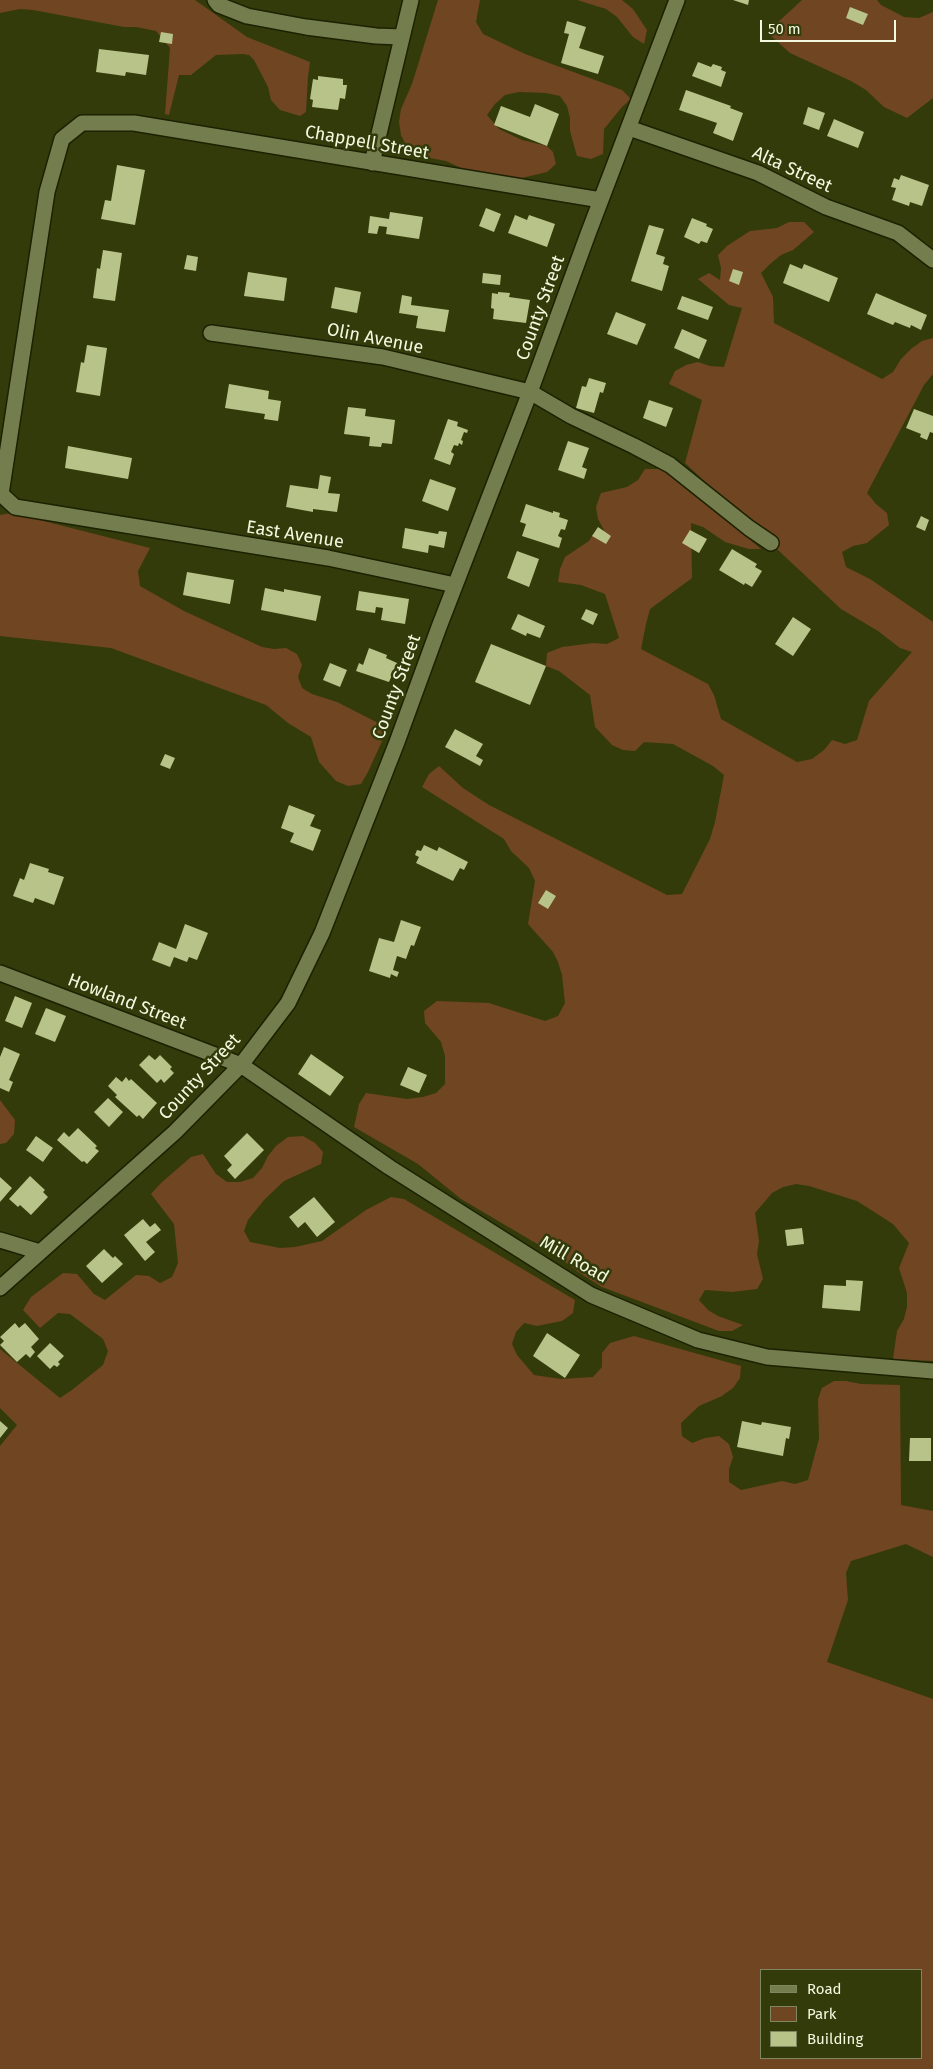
<!DOCTYPE html>
<style>
body{margin:0}
#map{position:relative;width:933px;height:2069px;overflow:hidden;background:#343b0b;font-family:"Fira Sans",sans-serif}
canvas{display:block}
.legend{position:absolute;left:760px;top:1969px;width:162px;height:90px;box-sizing:border-box;background:#343b0b;border:1px solid #808760;margin:0;padding:6px 9px;list-style:none;font-size:15px;color:#f3f9df}
.legend li{display:flex;align-items:center;gap:10px;height:25px}
.legend b{width:25px;border:1px solid #808760}
.scale{position:absolute;left:760px;top:20px;width:136px;height:22px;box-sizing:border-box;border:2px solid #f3f9df;border-top:0;padding-left:6px;font-size:15px;line-height:18px;white-space:nowrap;color:#f3f9df;-webkit-text-stroke:4px #343b0b;paint-order:stroke}
</style>
<div id="map">
<canvas width="933" height="2069"></canvas>
<ul class="legend">
<li><b style="height:6px;background:#747d4e"></b>Road</li>
<li><b style="height:14px;background:#704522"></b>Park</li>
<li><b style="height:14px;background:#b7c388"></b>Building</li>
</ul>
<div class="scale">50 m</div>
</div>
<script>
const c = document.querySelector('canvas').getContext('2d');
c.lineJoin = 'round';
function paint(path, color) {
  c.fillStyle = color;
  c.fill(path, 'evenodd');
}
function shape(rows) {
  const path = new Path2D();
  for (const r of rows) {
    path.moveTo(r[0], r[1]);
    for (let i = 2; i < r.length; i += 2) path.lineTo(r[i], r[i + 1]);
  }
  return path;
}
function trace(path, color, width, dash) {
  c.strokeStyle = color;
  c.lineWidth = width;
  c.lineCap = dash ? 'butt' : 'round';
  c.setLineDash(dash || []);
  c.stroke(path);
}
function label(font, color, halo, rows, align = 'center') {
  c.font = font + ' "Fira Sans",sans-serif';
  c.lineWidth = 5;
  c.setLineDash([]);
  c.textBaseline = 'middle';
  c.strokeStyle = halo;
  c.fillStyle = color;
  for (const [text, x, y, turn = 0] of rows) {
    c.save();
    c.translate(x, y);
    c.rotate((+turn || 0) * Math.PI / 180);
    c.textAlign = isNaN(turn) ? turn : align;
    if (halo) c.strokeText(text, 0, 0);
    c.fillText(text, 0, 0);
    c.restore();
  }
}
paint(shape([
 [0,0,195,0,247,37,310,62,308,77,306,112,300,116,280,110,271,100,268,87,254,60,249,55,243,54,216,55,191,75,179,75,169,115,165,114,170,48,156,31,136,27,124,27,33,10,20,9,0,13],
 [438,0,480,0,476,22,483,34,525,54,622,90,631,99,622,107,604,129,603,154,591,159,577,156,570,131,570,118,567,106,560,96,546,93,519,92,505,95,495,104,487,115,499,129,522,140,547,146,553,152,556,164,547,172,509,181,472,173,446,161,419,156,407,147,401,135,399,122,401,109,412,84],
 [577,0,622,0,633,9,647,30,644,44,633,37,617,17,606,9],
 [802,0,877,0,881,5,904,17,919,18,933,12,933,98,907,118,884,107,866,90,851,81,790,53,770,35,776,24],
 [789,222,804,222,814,232,793,250,781,255,770,264,761,273,773,297,774,323,882,379,893,372,901,359,911,349,922,341,933,338,933,374,924,385,867,493,876,504,887,513,889,525,867,543,853,546,842,552,846,567,870,579,933,622,933,1361,893,1359,897,1331,904,1319,907,1307,907,1293,899,1268,909,1243,893,1224,857,1201,809,1186,796,1184,783,1187,772,1193,755,1213,759,1241,757,1254,763,1279,757,1289,732,1292,705,1290,699,1300,708,1310,718,1316,743,1325,732,1331,719,1331,602,1287,578,1272,556,1255,461,1199,418,1164,354,1127,359,1104,366,1093,407,1099,423,1097,436,1093,445,1084,445,1056,441,1042,425,1023,424,1011,437,1001,489,1003,545,1021,558,1016,565,1003,562,975,558,962,553,952,528,924,535,881,529,868,511,851,504,839,422,787,429,774,439,766,463,788,489,805,667,895,682,894,710,839,715,822,724,775,713,766,673,744,644,742,635,751,623,750,612,745,595,727,590,695,559,671,546,666,547,653,562,647,593,643,607,644,619,638,605,594,581,585,558,582,560,569,565,557,589,541,592,536,604,530,598,519,596,507,601,493,627,487,638,480,645,469,660,469,672,474,761,549,749,549,725,542,703,527,691,523,692,578,650,609,646,624,641,649,708,684,714,695,721,719,797,762,812,759,824,750,832,740,845,744,857,740,869,701,912,652,900,648,878,631,841,609,685,463,702,400,669,384,675,371,686,365,698,362,710,366,724,367,742,308,729,305,698,279,709,273,720,280,721,268,718,255,727,246,750,231,777,228],
 [12,513,150,548,138,571,140,586,184,611,262,647,274,649,286,648,297,654,302,665,298,677,302,688,312,694,337,702,388,728,368,772,361,784,348,786,336,781,319,762,311,737,288,723,266,705,111,648,0,636,0,515],
 [0,1100,15,1120,14,1134,6,1143,0,1144],
 [303,1136,315,1143,323,1152,321,1164,284,1181,264,1200,248,1220,244,1231,250,1242,280,1248,295,1247,322,1241,366,1210,391,1197,404,1199,575,1300,573,1313,562,1321,537,1326,524,1323,516,1332,512,1344,517,1355,534,1375,561,1379,593,1377,602,1367,602,1353,610,1343,634,1336,741,1366,740,1378,733,1388,722,1396,699,1406,681,1423,682,1436,692,1443,705,1438,719,1436,729,1444,733,1457,729,1469,729,1482,741,1490,782,1481,795,1484,808,1480,819,1439,818,1399,822,1388,834,1381,846,1381,861,1384,900,1385,901,1505,933,1511,933,1557,906,1544,851,1561,846,1573,848,1600,827,1662,933,1699,933,2069,0,2069,0,1446,17,1425,0,1408,0,1349,60,1398,72,1390,103,1365,108,1351,103,1339,70,1314,58,1313,40,1328,23,1310,31,1297,63,1273,77,1274,94,1294,105,1300,136,1275,149,1276,160,1283,172,1277,178,1263,174,1224,151,1194,161,1183,191,1157,203,1154,216,1174,227,1182,240,1182,253,1178,262,1168,268,1156,276,1146,288,1137],
 [762,1970,922,1970,922,2058,762,2058]
]), '#704522');
paint(shape([
 [733,0,749,0,748,5],
 [850,7,868,14,863,25,846,18],
 [567,21,586,27,579,48,604,56,598,74,561,63,569,34,564,33],
 [161,32,173,34,172,44,159,42],
 [99,49,149,55,146,75,126,72,125,76,96,72],
 [698,62,711,67,713,64,722,67,721,70,726,72,721,87,692,76],
 [318,76,343,79,343,85,347,85,345,99,340,98,338,110,312,107,313,100,310,99,313,79,318,80],
 [686,90,731,106,730,108,743,113,733,141,713,133,717,123,679,110],
 [535,104,559,114,547,146,494,125,501,106,530,117],
 [808,107,825,113,819,130,803,124],
 [834,119,864,132,858,148,827,136],
 [117,165,145,170,135,225,101,219,105,200,111,201],
 [901,175,929,185,922,206,910,202,909,206,892,200,896,188,891,187,894,178,899,180],
 [486,208,501,214,494,232,479,226],
 [390,212,423,217,419,239,386,234,387,227,379,226,377,234,368,233,370,216,389,219],
 [515,215,527,220,529,215,555,224,547,247,508,233],
 [692,218,707,224,706,226,713,229,707,243,701,241,699,244,684,237],
 [649,225,664,229,656,254,665,257,663,264,669,266,662,291,631,281],
 [103,250,122,253,115,301,93,298,97,268,100,269],
 [187,255,198,257,196,271,184,269],
 [790,264,802,269,804,264,838,278,829,302,783,283],
 [733,269,743,272,739,285,729,281],
 [248,272,287,278,284,301,244,296],
 [483,273,501,275,500,285,482,283],
 [335,287,361,292,357,313,331,308],
 [498,292,510,293,509,297,530,300,526,323,493,319,494,309,491,308,492,293,498,294],
 [876,293,927,315,921,330,911,325,910,328,895,322,893,325,867,314],
 [402,295,412,297,411,305,449,310,445,332,416,328,418,316,399,313],
 [682,296,713,307,708,320,677,309],
 [616,312,646,324,637,345,607,334],
 [682,329,707,340,699,359,674,348],
 [87,345,107,348,100,396,76,392,81,362,84,363],
 [589,378,606,383,603,393,600,392,594,413,576,408,582,386,586,387],
 [229,384,269,391,268,399,281,401,278,421,264,419,265,414,225,408],
 [649,400,673,408,666,427,643,418],
 [348,407,366,409,365,416,395,420,392,444,382,443,381,447,369,446,370,437,344,434],
 [914,409,933,416,933,433,930,432,927,440,920,437,921,434,906,428],
 [448,419,458,422,457,426,468,430,467,433,464,432,461,440,463,441,462,445,459,443,458,446,454,445,451,452,454,454,450,465,434,459],
 [568,441,589,448,582,467,587,469,584,479,558,470],
 [68,446,132,458,128,479,65,468],
 [320,475,331,477,328,493,340,494,337,512,313,509,313,512,286,507,290,485,318,489],
 [430,479,456,488,448,511,422,501],
 [526,504,553,513,553,511,560,513,559,517,568,520,565,530,561,529,558,536,562,538,559,548,522,536,526,524,520,522],
 [921,516,929,520,925,531,916,527],
 [598,527,611,536,606,544,592,536],
 [405,528,438,534,439,531,447,532,444,548,429,545,428,553,402,548],
 [690,530,707,539,699,553,682,543],
 [732,549,757,564,755,567,762,571,752,587,745,583,744,585,719,570],
 [517,551,539,559,529,587,507,578],
 [187,572,234,580,230,604,183,595],
 [265,588,284,592,284,589,321,596,316,621,261,610],
 [359,591,409,599,405,624,381,620,383,608,376,607,375,613,356,610],
 [586,609,598,614,593,625,581,619],
 [518,614,545,626,540,638,527,633,526,636,511,629],
 [793,617,811,629,793,656,775,644],
 [491,644,546,666,530,705,475,682],
 [369,648,387,655,386,658,397,663,389,682,356,671,359,663,363,665],
 [330,663,347,670,340,687,323,680],
 [455,729,483,744,476,756,483,760,480,766,445,747],
 [165,754,175,758,170,769,160,765],
 [289,805,315,815,310,826,321,830,313,851,290,842,294,833,281,828],
 [424,845,437,851,439,847,468,862,464,870,460,868,453,881,416,863,419,857,415,855,417,850,421,851],
 [30,863,49,869,48,872,64,877,54,905,35,898,33,903,13,896,20,878,24,880],
 [546,890,556,896,548,909,538,903],
 [401,920,421,927,414,946,411,945,406,959,397,956,393,970,399,972,397,977,391,974,390,978,369,971,379,938,394,942],
 [185,924,208,933,197,960,189,957,187,962,174,957,170,967,152,960,159,942,176,949],
 [15,996,32,1003,22,1028,5,1021],
 [46,1008,66,1016,55,1042,35,1034],
 [4,1047,20,1054,9,1080,13,1082,9,1092,0,1088,0,1057],
 [311,1054,344,1077,330,1096,298,1074],
 [149,1055,155,1060,160,1055,172,1067,170,1069,174,1073,164,1083,161,1079,157,1083,139,1065],
 [408,1067,427,1075,419,1093,400,1085],
 [116,1077,122,1082,126,1077,129,1081,131,1079,157,1103,143,1119,139,1115,137,1117,115,1097,117,1095,108,1086],
 [108,1098,123,1112,109,1127,94,1112],
 [78,1128,97,1146,95,1148,99,1151,87,1164,84,1161,82,1162,57,1140,64,1132,69,1137],
 [247,1133,264,1150,235,1179,227,1170,232,1165,224,1156],
 [36,1136,53,1148,43,1162,26,1150],
 [30,1176,45,1190,43,1192,48,1197,31,1215,20,1205,18,1207,9,1199],
 [0,1177,12,1188,0,1202],
 [314,1197,335,1222,317,1237,305,1222,298,1228,289,1217],
 [143,1219,150,1227,155,1223,161,1230,146,1242,155,1252,145,1261,124,1235],
 [802,1228,804,1244,787,1246,785,1230],
 [104,1249,113,1258,115,1256,123,1264,102,1283,86,1266],
 [846,1280,863,1281,860,1311,822,1308,824,1285,846,1286],
 [15,1323,19,1328,25,1323,39,1339,31,1347,35,1352,30,1358,26,1354,17,1362,0,1345,4,1341,0,1337],
 [547,1333,580,1355,565,1378,533,1356],
 [50,1343,64,1356,58,1362,60,1364,57,1367,54,1365,50,1369,37,1356],
 [0,1421,8,1428,0,1438],
 [742,1421,761,1425,762,1422,791,1427,789,1439,786,1438,783,1456,737,1447],
 [910,1438,931,1438,931,1461,909,1461]
]), '#b7c388');
const minor = shape([
 [215,0,219,5,247,16,306,27,376,36,402,37],
 [629,128,758,173,826,207,898,233,933,260],
 [372,163,411,0],
 [211,333,383,357,530,392,571,416,634,446,670,465,749,528,771,543],
 [455,585,328,558,15,507,1,494,47,192,62,139,82,123,134,123,601,200],
 [0,973,241,1065,389,1167,591,1295,698,1340,767,1357,933,1371],
 [0,1240,40,1252],
 [0,1288,175,1132,241,1065,288,1003,322,933,397,742,439,627,530,392,588,234,677,0]
]);
trace(minor, '#1c2100', 18);
trace(minor, '#747d4e', 15);
label('18px', '#f3f9df', '#343b0b', [
 ["Chappell Street",367,143,10],
 ["Alta Street",792,170,25],
 ["County Street",541,308,-70],
 ["Olin Avenue",375,339,11],
 ["East Avenue",295,535,9],
 ["County Street",397,687,-70],
 ["Howland Street",127,1002,21],
 ["County Street",200,1077,-47],
 ["Mill Road",574,1260,30]
]);
</script>
